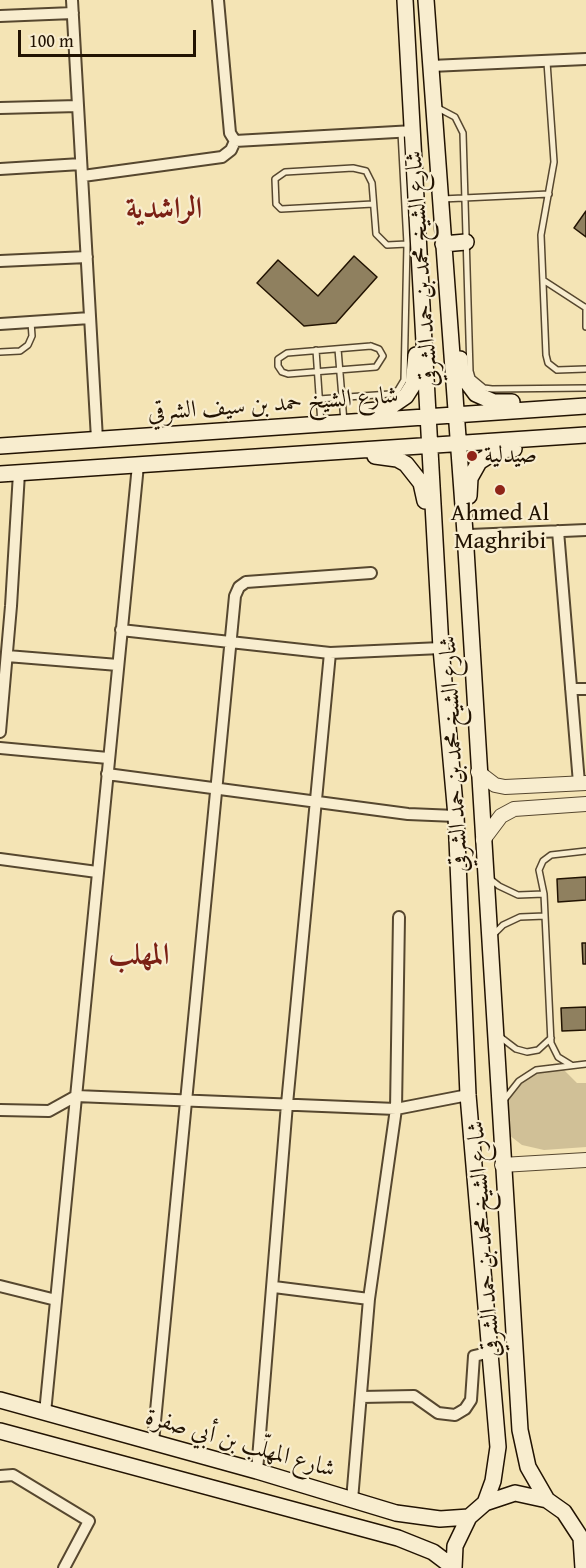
<!DOCTYPE html>
<meta charset="utf-8">
<style>
body{margin:0}
#map{position:relative;width:586px;height:1568px;overflow:hidden;background:#f4e4b5;font-family:"Gentium Book Plus",serif}
canvas{display:block}
.scale{position:absolute;left:18px;top:30px;width:178px;height:27px;box-sizing:border-box;border:3px solid #221302;border-top:0;padding-left:8px;font-size:18px;line-height:21px;white-space:nowrap;color:#221302;-webkit-text-stroke:4px #f8edcf;paint-order:stroke}
</style>
<div id="map">
<canvas width="586" height="1568"></canvas>
<div class="scale">100 m</div>
</div>
<script>
const c = document.querySelector('canvas').getContext('2d');
c.lineJoin = 'round';
function paint(path, color) {
  c.fillStyle = color;
  c.fill(path, 'evenodd');
}
function shape(rows) {
  const path = new Path2D();
  for (const r of rows) {
    path.moveTo(r[0], r[1]);
    for (let i = 2; i < r.length; i += 2) path.lineTo(r[i], r[i + 1]);
  }
  return path;
}
function trace(path, color, width, dash) {
  c.strokeStyle = color;
  c.lineWidth = width;
  c.lineCap = dash ? 'butt' : 'round';
  c.setLineDash(dash || []);
  c.stroke(path);
}
function label(font, color, halo, rows, align = 'center') {
  c.font = font + ' "Gentium Book Plus",Amiri,serif';
  c.lineWidth = 4.5;
  c.setLineDash([]);
  c.textBaseline = 'middle';
  c.strokeStyle = halo;
  c.fillStyle = color;
  for (const [text, x, y, turn = 0] of rows) {
    c.save();
    c.translate(x, y);
    c.rotate((+turn || 0) * Math.PI / 180);
    c.textAlign = isNaN(turn) ? turn : align;
    if (halo) c.strokeText(text, 0, 0);
    c.fillText(text, 0, 0);
    c.restore();
  }
}
paint(shape([
 [562,1068,577,1083,586,1083,586,1147,544,1150,522,1145,509,1135,507,1113,510,1091,532,1072]
]), '#d0c097');
const building = shape([
 [586,211,586,237,574,228,586,211],
 [354,256,377,277,336,323,304,326,257,283,278,260,318,296,354,256],
 [586,877,586,900,558,902,557,879,586,877],
 [582,943,586,943,586,964,583,964,582,943],
 [586,1007,586,1030,562,1031,561,1008,586,1007]
]);
paint(building, '#8f805f');
trace(building, '#221302', 1.5);
const service = shape([
 [547,62,554,162,541,235,546,355,548,363,557,370,586,369],
 [436,107,455,117,463,133,470,371,472,378,484,388,492,389,586,388],
 [442,199,549,194],
 [373,204,281,209,276,204,275,179,285,172,353,168,366,171,372,183,376,234,387,245,407,244],
 [543,280,586,308],
 [586,307,586,327],
 [371,346,379,349,383,356,376,367,288,374,282,372,278,366,278,359,287,353,371,346],
 [338,349,344,422],
 [316,350,321,424],
 [0,352,20,351,28,345,32,336,31,322],
 [319,399,390,394,398,390,404,380,407,244,401,132],
 [490,879,499,886,518,895,544,894],
 [494,934,503,925,520,917,545,916],
 [499,1036,516,1049,527,1052,538,1050,551,1038],
 [571,1065,558,1057,551,1043,544,894,539,870,543,861,551,855,586,851],
 [504,1100,519,1081,536,1070,586,1064]
]);
const minor = shape([
 [72,0,97,439],
 [218,0,230,133,235,141,414,131],
 [0,16,73,13],
 [431,66,586,59],
 [0,108,78,106],
 [0,169,81,164],
 [83,176,222,157,231,150,235,141],
 [0,261,87,257],
 [0,324,90,318],
 [558,531,579,783],
 [470,535,586,530],
 [121,630,330,653,441,648],
 [7,656,118,665],
 [571,689,586,689],
 [0,732,11,606,19,473],
 [0,748,108,758],
 [107,774,408,814,456,816],
 [0,859,97,872],
 [0,1110,49,1111,76,1096,396,1109,468,1095],
 [0,1286,56,1300],
 [274,1287,369,1299],
 [361,1397,414,1396,438,1413,455,1415,465,1409,471,1400,474,1356,491,1352],
 [45,1413,138,465],
 [153,1442,235,596,239,587,246,582,371,573],
 [257,1471,287,1104,330,653],
 [0,1476,13,1475,89,1521,64,1568],
 [352,1500,369,1299,396,1109,399,917]
]);
const tertiary = shape([
 [478,772,495,785,505,787,586,783],
 [483,840,501,816,514,809,586,804],
 [502,1165,586,1160]
]);
const secondary = shape([
 [405,0,441,648,456,816,468,1095,498,1447,493,1481,485,1503],
 [426,0,465,533,520,1430,528,1467,547,1500],
 [443,244,466,242],
 [460,359,461,374,476,394,494,402,512,402],
 [367,411,387,409,406,396,413,385,416,355],
 [0,446,586,406],
 [375,456,397,459,406,464,421,483,425,501],
 [0,474,586,435],
 [469,496,470,478,479,462,498,450,514,449],
 [0,1400,257,1471,396,1513,440,1519,469,1517],
 [0,1431,398,1538,433,1552,454,1568],
 [454,1568,455,1546,469,1517,485,1503,515,1493,547,1500,564,1512,581,1538,583,1568]
]);
trace(service, '#56472f', 8);
trace(minor, '#56472f', 14);
trace(tertiary, '#56472f', 16);
trace(secondary, '#221302', 18);
trace(service, '#f8edcf', 5);
trace(minor, '#f8edcf', 10);
trace(tertiary, '#f8edcf', 14);
trace(secondary, '#f8edcf', 15);
for (const [x, y, r, color] of [
 [472,456,6,"#8f2418"],
 [500,490,6,"#8f2418"]
]) {
  const dot = new Path2D();
  dot.arc(x, y, r, 0, 2 * Math.PI);
  c.fillStyle = color;
  c.fill(dot);
  trace(dot, '#f8edcf', 2);
}
label('24px', '#221302', '#f8edcf', [
 ["شارع الشيخ محمد بن حمد الشرقي",423,269,-94],
 ["شارع الشيخ حمد بن سيف الشرقي",273,405,-4],
 ["شارع الشيخ محمد بن حمد الشرقي",455,754,-93],
 ["شارع الشيخ محمد بن حمد الشرقي",485,1239,-94],
 ["شارع المهلّب بن أبي صفرة",240,1444,16]
]);
label('24px', '#221302', '#f8edcf', [
 ["صيدلية",484,456],
 ["Ahmed Al",500,514,"center"],
 ["Maghribi",500,542,"center"]
], 'left');
label('bold 30px', '#7a1f14', '#f8edcf', [
 ["الراشدية",164,210],
 ["المهلب",139,956]
]);
</script>
